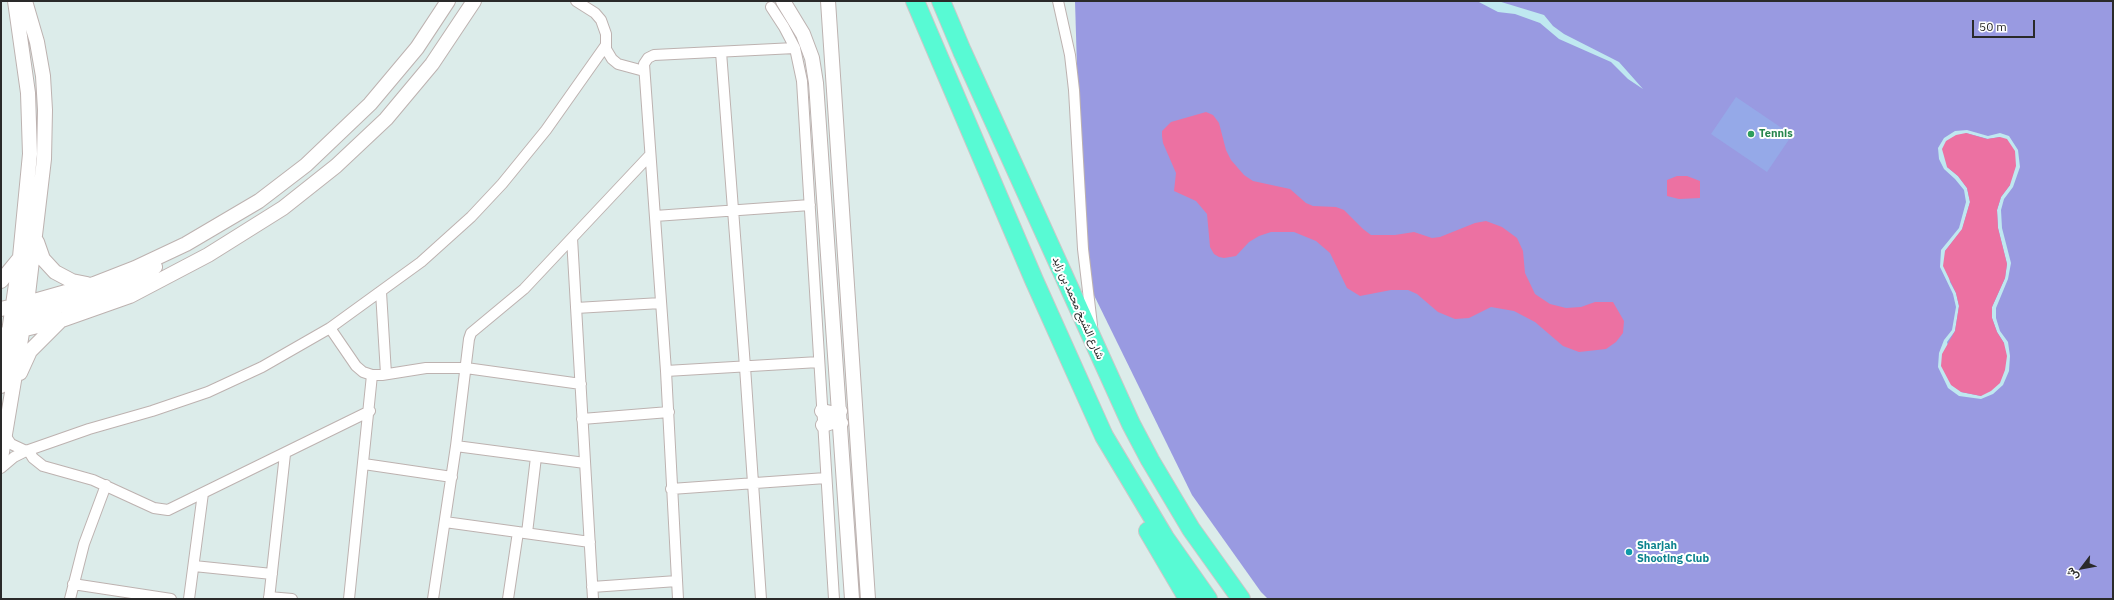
<!DOCTYPE html>
<meta charset="utf-8">
<style>
body{margin:0}
#map{position:relative;width:2114px;height:600px;overflow:hidden;background:#dcecea;font-family:"IBM Plex Sans",Vazirmatn,sans-serif}
canvas{display:block}
.frame{position:absolute;inset:0;border:2px solid #2a2a2a;pointer-events:none}
.north{position:absolute;left:2062px;top:548px;width:40px;height:40px;-webkit-text-stroke:3px #fff;paint-order:stroke;rotate:238deg;font-size:11px;font-weight:700;line-height:16px;text-align:center;color:#2a2a2a}
.north::after{content:'';display:block;margin:auto;width:14px;height:18px;background:#2a2a2a;clip-path:polygon(50% 0,100% 100%,50% 72%,0 100%)}
.scale{position:absolute;left:1972px;top:20px;width:63px;height:18px;box-sizing:border-box;border:2px solid #2a2a2a;border-top:0;padding-left:5px;font-size:12px;line-height:14px;white-space:nowrap;color:#2a2a2a;-webkit-text-stroke:3px #fff;paint-order:stroke}
</style>
<div id="map">
<canvas width="2114" height="600"></canvas>
<div class="frame"></div>
<div class="north">ش</div>
<div class="scale">50 m</div>
</div>
<script>
const c = document.querySelector('canvas').getContext('2d');
c.lineJoin = 'round';
function paint(path, color) {
  c.fillStyle = color;
  c.fill(path, 'evenodd');
}
function shape(rows) {
  const path = new Path2D();
  for (const r of rows) {
    path.moveTo(r[0], r[1]);
    for (let i = 2; i < r.length; i += 2) path.lineTo(r[i], r[i + 1]);
  }
  return path;
}
function trace(path, color, width, dash) {
  c.strokeStyle = color;
  c.lineWidth = width;
  c.lineCap = dash ? 'butt' : 'round';
  c.setLineDash(dash || []);
  c.stroke(path);
}
function label(font, color, halo, rows, align = 'center') {
  c.font = font + ' "IBM Plex Sans",Vazirmatn,sans-serif';
  c.lineWidth = 4;
  c.setLineDash([]);
  c.textBaseline = 'middle';
  c.strokeStyle = halo;
  c.fillStyle = color;
  for (const [text, x, y, turn = 0] of rows) {
    c.save();
    c.translate(x, y);
    c.rotate((+turn || 0) * Math.PI / 180);
    c.textAlign = isNaN(turn) ? turn : align;
    if (halo) c.strokeText(text, 0, 0);
    c.fillText(text, 0, 0);
    c.restore();
  }
}
paint(shape([
 [1075,1,2113,1,2113,599,1268,599,1261,592,1192,495,1089,285,1078,102]
]), '#999ae1');
paint(shape([
 [1477,1,1498,1,1544,15,1553,26,1564,34,1619,62,1643,89,1628,79,1611,62,1559,39,1540,23,1515,14,1498,12],
 [1967,130,1988,136,2000,133,2009,136,2018,150,2020,167,2013,187,2004,199,2001,210,2002,228,2011,263,2008,279,1996,308,1996,318,2000,331,2008,342,2010,356,2009,371,2003,385,1993,394,1981,399,1959,396,1948,388,1938,367,1939,353,1944,340,1952,330,1956,307,1953,294,1940,267,1941,250,1959,228,1966,202,1964,190,1955,179,1944,169,1939,159,1938,148,1944,138,1955,131],
 [1966,133,1988,139,2000,137,2010,185,2001,197,1997,210,1998,228,2007,264,2005,278,1992,307,1992,318,1997,332,2004,343,1981,396,1961,392,1947,342,1955,331,1959,306,1956,293,1950,282,1945,251,1962,230,1970,202,1967,188,1958,176,1947,167]
]), '#bfe8f0');
paint(shape([
 [1736,97,1792,135,1767,172,1711,134]
]), '#95a9e8');
paint(shape([
 [1206,112,1213,115,1219,123,1226,150,1231,160,1244,175,1253,181,1290,189,1306,203,1313,206,1336,207,1344,210,1363,229,1371,235,1395,235,1414,232,1432,238,1440,237,1475,223,1486,221,1502,227,1517,238,1523,251,1525,273,1535,294,1550,304,1566,308,1581,307,1595,302,1613,302,1624,321,1623,333,1616,342,1606,349,1579,352,1563,346,1535,322,1514,311,1491,307,1469,318,1455,319,1438,312,1417,294,1408,290,1391,290,1360,296,1347,288,1330,253,1316,241,1294,232,1271,232,1259,236,1249,242,1236,256,1224,258,1219,257,1214,254,1210,247,1207,214,1196,201,1174,191,1176,173,1163,143,1162,136,1162,131,1171,122],
 [1966,133,1987,139,2000,137,2007,139,2015,151,2016,166,2010,185,2001,197,1997,210,1998,228,2007,264,2005,278,1992,307,1992,318,1997,332,2004,343,2007,356,2005,370,2000,383,1991,391,1981,396,1961,392,1951,385,1941,366,1942,354,1955,331,1959,306,1956,293,1943,266,1945,251,1962,229,1970,202,1967,188,1958,176,1947,167,1942,149,1946,141,1956,135],
 [1677,176,1687,176,1700,181,1700,198,1679,199,1667,196,1667,180]
]), '#ec71a2');
const street = shape([
 [576,1,595,13,601,20,606,34,606,49,612,59,618,64,644,71],
 [1058,1,1070,55,1074,90,1083,249,1092,325],
 [771,7,784,27,795,48,802,81,834,599],
 [721,52,745,367,761,599],
 [655,216,810,205],
 [572,238,593,599],
 [381,292,386,374],
 [576,308,661,303],
 [330,328,356,366,363,372,372,375,382,375,426,368,466,368,581,384],
 [666,371,819,362],
 [582,419,669,412],
 [5,435,11,444,26,451],
 [456,446,585,463],
 [28,450,33,458,43,466,93,480,154,508,168,510,370,411],
 [364,464,452,477],
 [1,468,14,457,26,451,89,429,152,411,208,392,262,367,330,328,421,262,471,217,502,184,546,130,606,45],
 [671,489,826,478],
 [445,522,590,542],
 [527,533,536,457],
 [194,566,272,574],
 [73,584,171,599],
 [592,587,677,581],
 [269,597,292,599],
 [70,599,84,544,106,485],
 [189,599,203,493],
 [269,599,285,454],
 [349,599,372,375],
 [433,599,456,446,469,339,471,333,524,289,650,155],
 [508,599,518,532],
 [678,599,666,371,644,64,648,58,654,55,795,48]
]);
const secondary = shape([
 [783,1,803,34,812,58,816,83,852,599],
 [828,1,868,599],
 [37,242,43,259,55,272,72,281,87,284],
 [1,281,19,259],
 [1,309,27,303,94,284,135,268,186,244,259,201,306,165,370,104,417,48,448,1],
 [19,321,38,313,115,288,155,267],
 [1,335,62,320,130,296,208,255,283,208,336,166,386,119,432,64,474,1],
 [20,373,30,351,59,322],
 [1,386,20,257,30,154,28,93,15,1],
 [822,411,831,413,840,411],
 [823,425,832,422,841,423],
 [1,458,27,303,44,159,45,110,43,76,37,42,25,1]
]);
const highway = shape([
 [915,1,1034,280,1104,436,1165,538,1208,599],
 [941,1,962,51,1131,424,1150,460,1191,529,1241,599],
 [1148,531,1188,599]
]);
trace(street, '#bdb2b0', 12);
trace(secondary, '#bdb2b0', 16);
trace(highway, '#c8c8c8', 20);
trace(street, '#fff', 10);
trace(secondary, '#fff', 14);
trace(highway, '#58fad4', 18);
for (const [x, y, r, color] of [
 [1751,134,4,"#2e9e5b"],
 [1629,552,4,"#0f9aa8"]
]) {
  const dot = new Path2D();
  dot.arc(x, y, r, 0, 2 * Math.PI);
  c.fillStyle = color;
  c.fill(dot);
  trace(dot, '#fff', 1.5);
}
label('bold 11px', '#27864d', '#fff', [
 ["Tennis",1759,134]
], 'left');
label('11px', '#2a2a2a', '#fff', [
 ["شارع الشيخ محمد بن زايد",1078,308,66]
]);
label('bold 11px', '#0d838f', '#fff', [
 ["Sharjah",1637,546],
 ["Shooting Club",1637,559]
], 'left');
</script>
